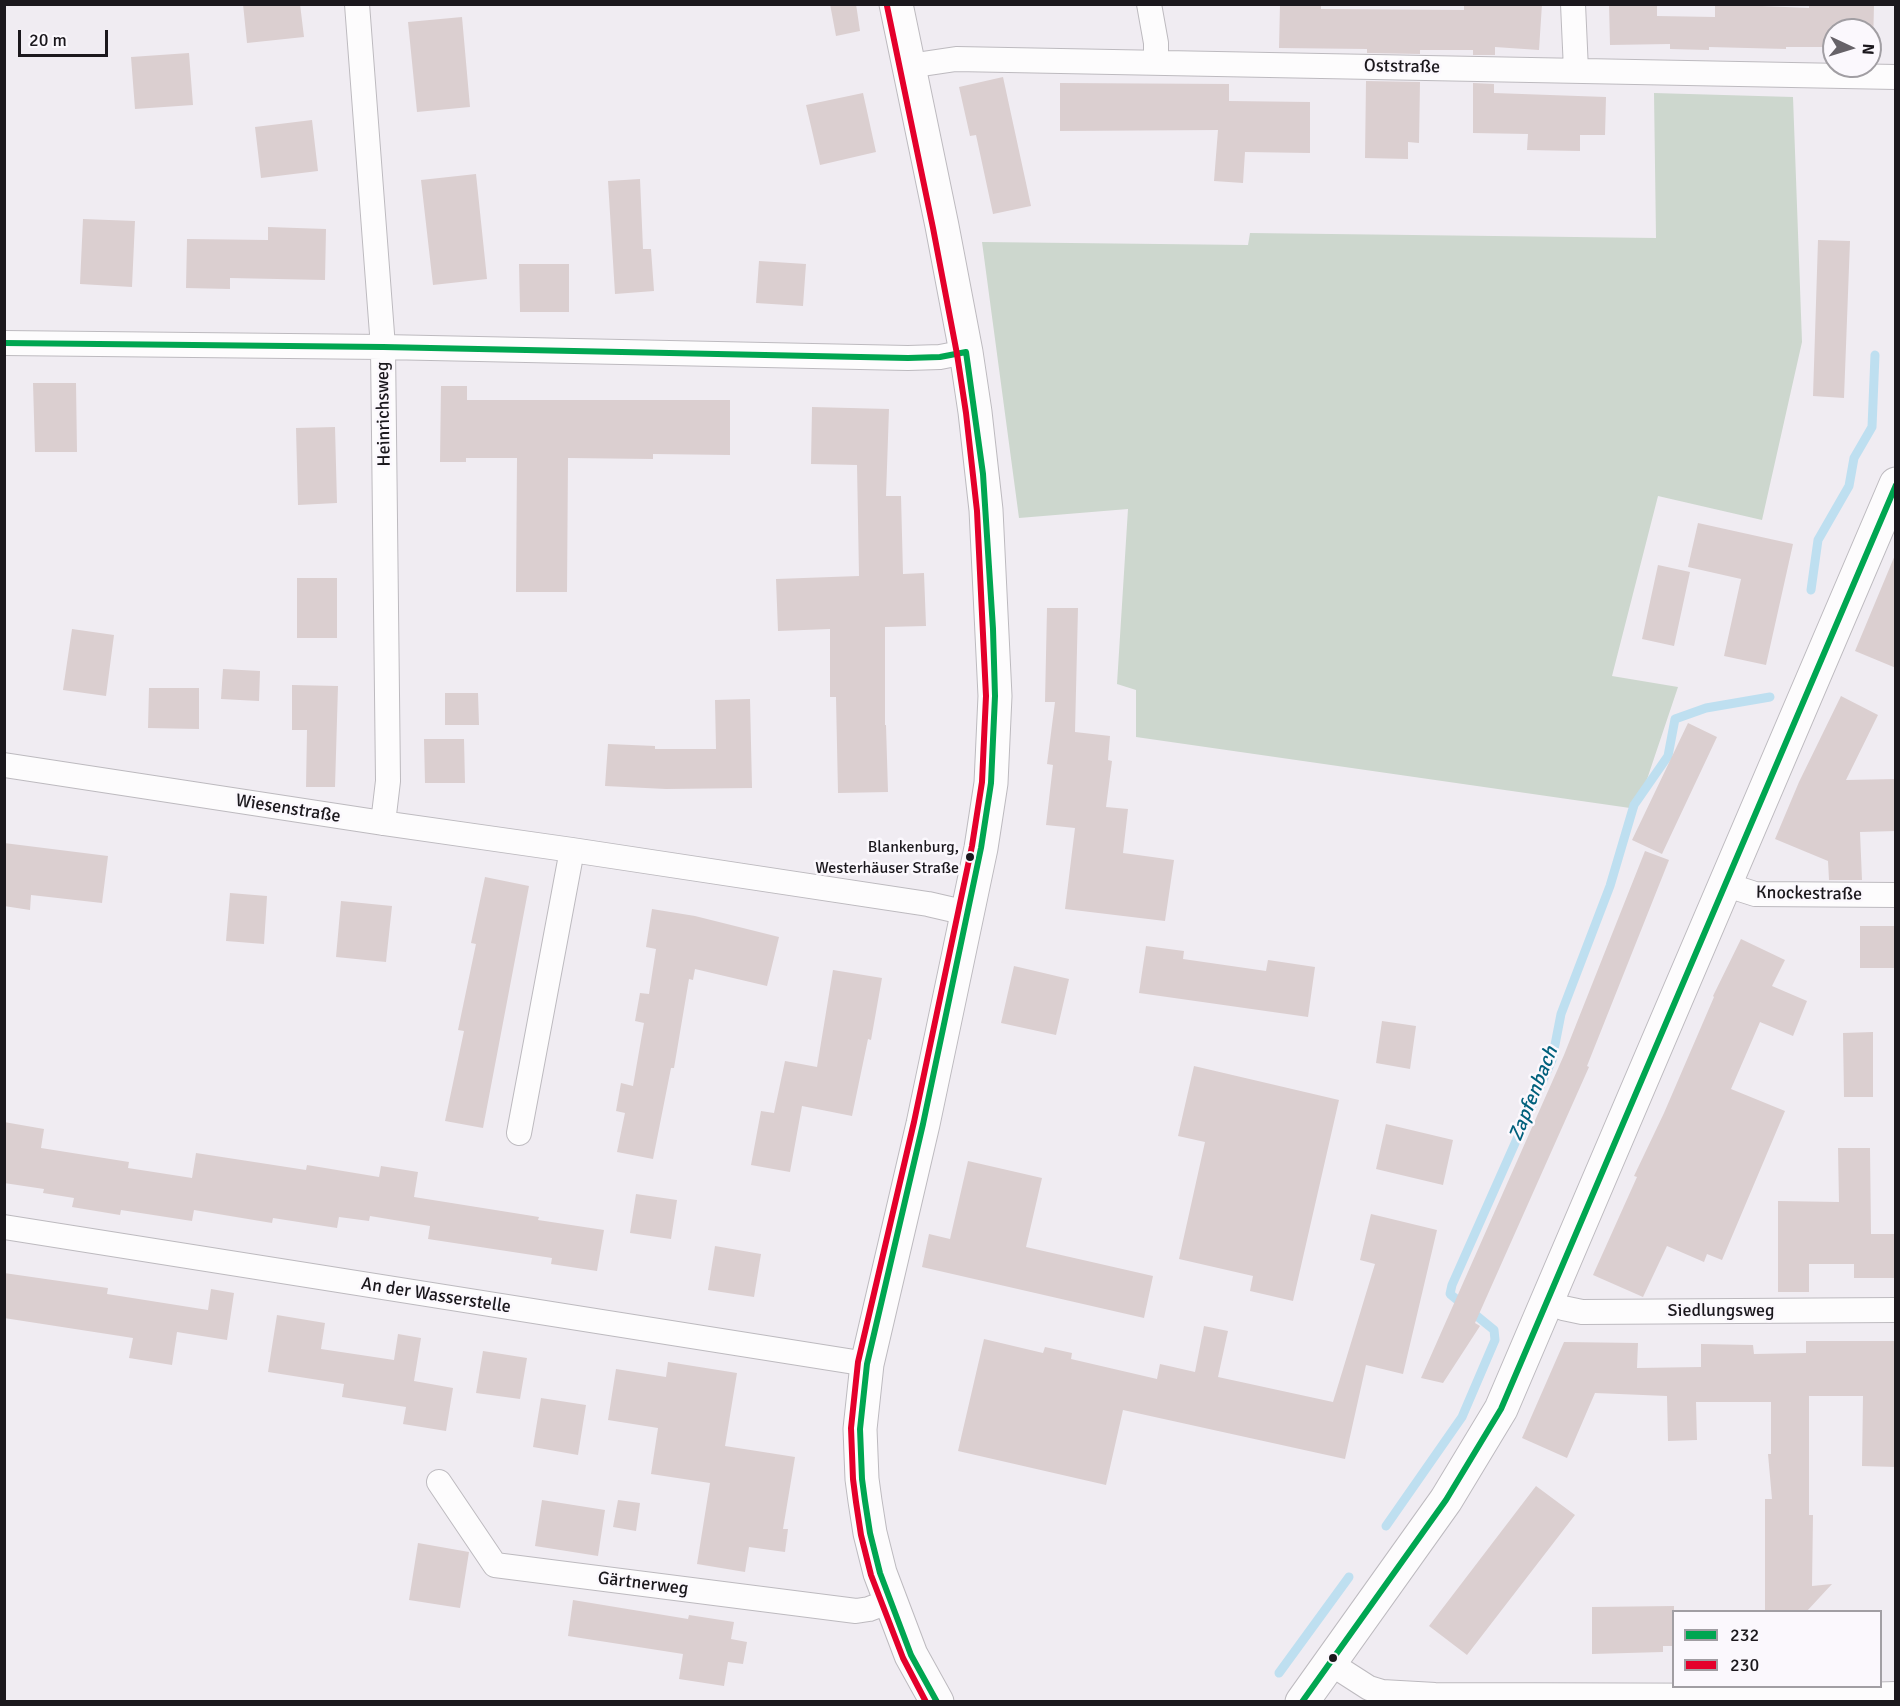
<!DOCTYPE html>
<meta charset="utf-8">
<style>
body{margin:0}
#map{position:relative;width:1900px;height:1706px;overflow:hidden;background:#f0ecf2;font-family:Signika,sans-serif}
canvas{display:block}
.frame{position:absolute;inset:0;border:6px solid #1b181d;pointer-events:none}
.legend{position:absolute;left:1672px;top:1610px;width:210px;height:78px;box-sizing:border-box;background:#fbf8fd;border:2px solid #a19ea3;margin:0;padding:8px 10px;list-style:none;font-size:18px;color:#1b181d}
.legend li{display:flex;align-items:center;gap:12px;height:30px}
.legend b{width:30px;border:2px solid #a19ea3}
.north{position:absolute;left:1822px;top:18px;width:60px;height:60px;box-sizing:border-box;background:#fbf8fd;border:2px solid #a19ea3;border-radius:50%;rotate:94deg;font-size:16px;font-weight:700;line-height:24px;text-align:center;color:#1b181d}
.north::after{content:'';display:block;margin:auto;width:21px;height:27px;background:#666268;clip-path:polygon(50% 0,100% 100%,50% 72%,0 100%)}
.scale{position:absolute;left:18px;top:30px;width:90px;height:27px;box-sizing:border-box;border:3px solid #1b181d;border-top:0;padding-left:8px;font-size:18px;line-height:21px;white-space:nowrap;color:#1b181d;-webkit-text-stroke:4px #fbf8fd;paint-order:stroke}
</style>
<div id="map">
<canvas width="1900" height="1706"></canvas>
<div class="frame"></div>
<ul class="legend">
<li><b style="height:8px;background:#00a651"></b>232</li>
<li><b style="height:8px;background:#e4002b"></b>230</li>
</ul>
<div class="north">N</div>
<div class="scale">20 m</div>
</div>
<script>
const c = document.querySelector('canvas').getContext('2d');
c.lineJoin = 'round';
function paint(path, color) {
  c.fillStyle = color;
  c.fill(path, 'evenodd');
}
function shape(rows) {
  const path = new Path2D();
  for (const r of rows) {
    path.moveTo(r[0], r[1]);
    for (let i = 2; i < r.length; i += 2) path.lineTo(r[i], r[i + 1]);
  }
  return path;
}
function trace(path, color, width, dash) {
  c.strokeStyle = color;
  c.lineWidth = width;
  c.lineCap = dash ? 'butt' : 'round';
  c.setLineDash(dash || []);
  c.stroke(path);
}
function label(font, color, halo, rows, align = 'center') {
  c.font = font + ' Signika,sans-serif';
  c.lineWidth = 5;
  c.setLineDash([]);
  c.textBaseline = 'middle';
  c.strokeStyle = halo;
  c.fillStyle = color;
  for (const [text, x, y, turn = 0] of rows) {
    c.save();
    c.translate(x, y);
    c.rotate((+turn || 0) * Math.PI / 180);
    c.textAlign = isNaN(turn) ? turn : align;
    if (halo) c.strokeText(text, 0, 0);
    c.fillText(text, 0, 0);
    c.restore();
  }
}
paint(shape([
 [1654,93,1793,97,1802,342,1762,520,1658,496,1612,676,1678,687,1637,809,1136,737,1136,690,1117,684,1128,509,1019,518,982,242,1248,245,1250,233,1656,238]
]), '#cdd7ce');
trace(shape([
 [1811,590,1818,540,1849,486,1854,458,1872,427,1875,355],
 [1386,1526,1462,1417,1495,1340,1494,1330,1450,1294,1452,1285,1552,1060,1561,1014,1610,886,1634,805,1668,756,1675,719,1706,708,1770,697],
 [1279,1673,1349,1577]
]), '#bedff0', 9);
paint(shape([
 [243,4,300,4,304,37,247,43],
 [830,4,856,4,860,31,836,36],
 [1280,4,1321,4,1321,9,1464,10,1464,4,1542,4,1539,50,1495,47,1495,55,1473,55,1473,50,1420,50,1420,54,1367,53,1367,49,1279,48],
 [1609,4,1657,4,1657,16,1715,17,1715,4,1809,8,1809,4,1874,4,1873,48,1870,48,1870,30,1834,30,1834,47,1786,47,1786,49,1709,47,1709,50,1670,49,1670,44,1610,45],
 [462,17,470,107,417,112,408,22],
 [189,53,193,105,135,109,131,57],
 [1003,77,1031,206,993,214,976,135,970,136,959,87],
 [1366,81,1420,82,1419,143,1408,142,1408,159,1365,158],
 [1060,83,1229,84,1229,101,1310,102,1310,153,1245,152,1243,183,1214,181,1218,130,1060,131],
 [1473,83,1494,84,1494,93,1606,97,1605,135,1580,135,1580,151,1527,150,1528,134,1473,133],
 [863,93,876,152,820,165,806,105],
 [312,120,318,171,261,178,255,127],
 [476,174,487,279,433,285,421,180],
 [640,179,643,249,651,249,654,291,615,294,608,181],
 [83,219,135,221,132,287,80,284],
 [268,227,326,229,325,280,230,278,230,289,186,288,187,239,268,240],
 [1818,240,1850,241,1844,398,1813,396],
 [759,261,806,264,803,306,756,303],
 [519,264,569,264,569,312,520,312],
 [33,383,76,383,77,452,35,452],
 [441,386,467,386,467,400,730,400,730,455,653,454,653,459,568,458,567,592,516,592,517,458,466,458,466,462,440,462],
 [812,407,889,409,886,496,901,496,903,574,924,573,926,626,885,627,885,725,886,725,888,792,838,793,836,697,830,697,830,629,778,631,776,579,859,576,857,465,811,464],
 [335,427,337,503,298,505,296,428],
 [1698,523,1793,544,1766,665,1724,656,1741,579,1688,567],
 [1895,555,1896,555,1896,668,1855,651],
 [1658,565,1690,572,1674,646,1642,639],
 [297,578,337,578,337,638,297,638],
 [1047,608,1078,608,1075,732,1110,736,1108,760,1112,761,1106,807,1128,809,1123,853,1174,860,1165,921,1065,909,1075,828,1046,825,1053,765,1047,764,1055,702,1045,702],
 [72,629,114,635,106,696,63,690],
 [223,669,260,671,259,701,221,699],
 [292,685,338,686,335,787,306,787,307,730,292,730],
 [149,688,199,688,199,729,148,728],
 [445,693,478,693,479,725,445,725],
 [1841,696,1878,715,1846,780,1896,779,1896,831,1860,832,1862,880,1829,880,1828,861,1775,839,1799,782],
 [750,699,752,788,666,789,605,786,608,744,655,746,655,749,716,749,715,700],
 [1688,723,1717,737,1662,854,1632,840],
 [424,739,464,739,465,783,425,783],
 [4,843,108,856,102,903,31,895,30,910,4,906],
 [1645,851,1669,860,1587,1066,1589,1067,1475,1323,1480,1326,1443,1383,1421,1378,1564,1055],
 [485,877,529,886,483,1128,445,1121,464,1031,458,1030,476,944,471,943],
 [230,893,267,896,264,944,226,941],
 [341,901,392,906,386,962,336,957],
 [652,909,695,916,779,937,767,986,695,969,693,980,689,979,674,1068,671,1068,653,1159,617,1152,625,1113,616,1111,621,1083,633,1086,644,1023,635,1021,640,993,649,994,656,949,646,947],
 [1860,926,1896,926,1896,968,1860,968],
 [1741,939,1785,960,1772,986,1807,1001,1793,1036,1760,1022,1731,1089,1785,1111,1722,1260,1707,1254,1704,1262,1667,1246,1643,1297,1593,1275,1637,1177,1634,1176,1664,1113,1714,997,1713,996],
 [1146,946,1184,951,1183,959,1266,971,1268,960,1315,967,1308,1017,1139,993],
 [1014,966,1069,979,1056,1035,1001,1023],
 [833,970,882,978,871,1040,868,1039,852,1116,802,1106,790,1172,751,1165,761,1111,774,1113,785,1061,817,1067],
 [1382,1021,1416,1026,1410,1069,1376,1063],
 [1873,1032,1873,1097,1844,1097,1843,1033],
 [1194,1066,1339,1100,1293,1301,1250,1291,1253,1276,1179,1259,1205,1142,1178,1136],
 [4,1122,44,1129,41,1148,129,1162,128,1168,192,1178,196,1153,306,1170,307,1165,379,1177,381,1166,418,1172,414,1197,539,1217,538,1220,604,1230,597,1271,551,1264,552,1258,428,1239,430,1226,370,1216,369,1221,339,1217,337,1228,273,1218,272,1223,194,1210,192,1221,121,1210,120,1215,72,1207,74,1198,43,1193,44,1189,4,1183],
 [1386,1124,1453,1140,1443,1185,1376,1169],
 [1838,1148,1870,1148,1871,1234,1896,1234,1896,1278,1854,1278,1854,1264,1809,1264,1809,1292,1778,1292,1778,1201,1839,1202],
 [968,1161,1042,1178,1026,1247,1153,1276,1144,1318,922,1267,929,1234,950,1239],
 [636,1194,677,1200,671,1239,630,1233],
 [1371,1214,1437,1230,1403,1374,1366,1365,1345,1459,1123,1410,1106,1485,958,1451,984,1339,1043,1353,1045,1347,1072,1353,1071,1359,1157,1379,1160,1364,1195,1372,1204,1326,1228,1331,1218,1377,1333,1402,1375,1264,1360,1260],
 [715,1246,761,1254,754,1297,708,1290],
 [4,1273,108,1288,107,1294,208,1310,211,1289,234,1293,227,1340,177,1332,172,1365,129,1358,133,1338,4,1318],
 [277,1315,325,1323,321,1349,394,1360,398,1334,421,1338,414,1381,453,1388,446,1431,403,1424,406,1407,342,1397,344,1384,268,1372],
 [1806,1341,1896,1341,1896,1467,1862,1466,1863,1396,1809,1396,1809,1515,1813,1515,1812,1586,1832,1584,1807,1611,1765,1611,1765,1499,1772,1499,1768,1454,1771,1454,1771,1402,1696,1402,1697,1440,1668,1441,1667,1396,1595,1393,1567,1458,1522,1438,1564,1342,1638,1343,1637,1368,1701,1367,1701,1344,1753,1345,1754,1354,1806,1353],
 [483,1351,527,1358,520,1399,476,1393],
 [668,1362,737,1373,725,1446,795,1457,783,1529,788,1529,785,1552,749,1547,745,1572,697,1564,710,1483,651,1474,658,1428,608,1420,616,1369,666,1377],
 [541,1398,586,1405,578,1455,533,1447],
 [1536,1486,1575,1515,1467,1655,1429,1626],
 [542,1500,605,1510,598,1556,535,1546],
 [618,1500,640,1503,636,1531,613,1527],
 [418,1543,469,1552,460,1608,409,1600],
 [573,1600,688,1619,689,1615,734,1622,731,1639,747,1642,743,1664,728,1662,724,1686,679,1679,683,1654,568,1636],
 [1674,1606,1674,1646,1663,1646,1663,1652,1592,1654,1592,1607]
]), '#dbcfd0');
const street = shape([
 [357,4,383,347,388,781,383,823],
 [1149,4,1156,43,1156,62],
 [1573,4,1576,70],
 [909,66,956,59,1896,77],
 [4,343,383,347,908,358,940,357,966,352],
 [4,765,383,823,572,850,928,904,967,913],
 [1724,884,1755,894,1896,895],
 [519,1133,572,850],
 [4,1227,867,1364],
 [1548,1301,1563,1308,1582,1312,1896,1310],
 [439,1482,495,1565,856,1611,869,1609,890,1601],
 [1330,1663,1369,1688,1382,1692,1435,1695,1824,1696,1896,1694]
]);
const secondary = shape([
 [1302,1702,1446,1500,1501,1409,1896,484]
]);
const primary = shape([
 [896,4,942,226,966,352,975,412,986,510,995,696,991,783,981,848,923,1124,867,1364,860,1429,862,1479,865,1501,870,1533,880,1573,911,1655,937,1702]
]);
trace(street, '#bdbabf', 26);
trace(secondary, '#bdbabf', 35);
trace(primary, '#bdbabf', 35);
trace(street, '#fdfcfd', 24);
trace(secondary, '#fdfcfd', 33);
trace(primary, '#fdfcfd', 33);
trace(shape([
 [4,343,383,347,908,358,940,357,966,352],
 [937,1702,911,1655,880,1573,870,1533,865,1501,862,1479,860,1429,867,1364,923,1124,981,848,991,783,995,696,993,629,983,474,966,352],
 [1302,1702,1446,1500,1501,1409,1896,485]
]), '#00a651', 6);
trace(shape([
 [887,6,933,228,957,354,966,413,977,511,986,696,982,782,972,846,914,1122,858,1362,851,1428,853,1479,856,1502,861,1535,871,1575,903,1658,926,1702]
]), '#e4002b', 6);
for (const [x, y, r, color] of [
 [970,857,5,"#1b181d"],
 [1333,1658,5,"#1b181d"]
]) {
  const dot = new Path2D();
  dot.arc(x, y, r, 0, 2 * Math.PI);
  c.fillStyle = color;
  c.fill(dot);
  trace(dot, '#fbf8fd', 2);
}
label('16px', '#1b181d', '#fbf8fd', [
 ["Blankenburg,",959,848],
 ["Westerhäuser Straße",959,869]
], 'right');
label('18px', '#1b181d', '#fbf8fd', [
 ["Oststraße",1402,67,1],
 ["Heinrichsweg",384,414,-91],
 ["Wiesenstraße",288,809,9],
 ["Knockestraße",1809,894,1],
 ["An der Wasserstelle",436,1296,9],
 ["Siedlungsweg",1721,1311],
 ["Gärtnerweg",643,1584,7]
]);
label('italic 20px', '#00607c', '#fbf8fd', [
 ["Zapfenbach",1534,1094,-68]
]);
</script>
